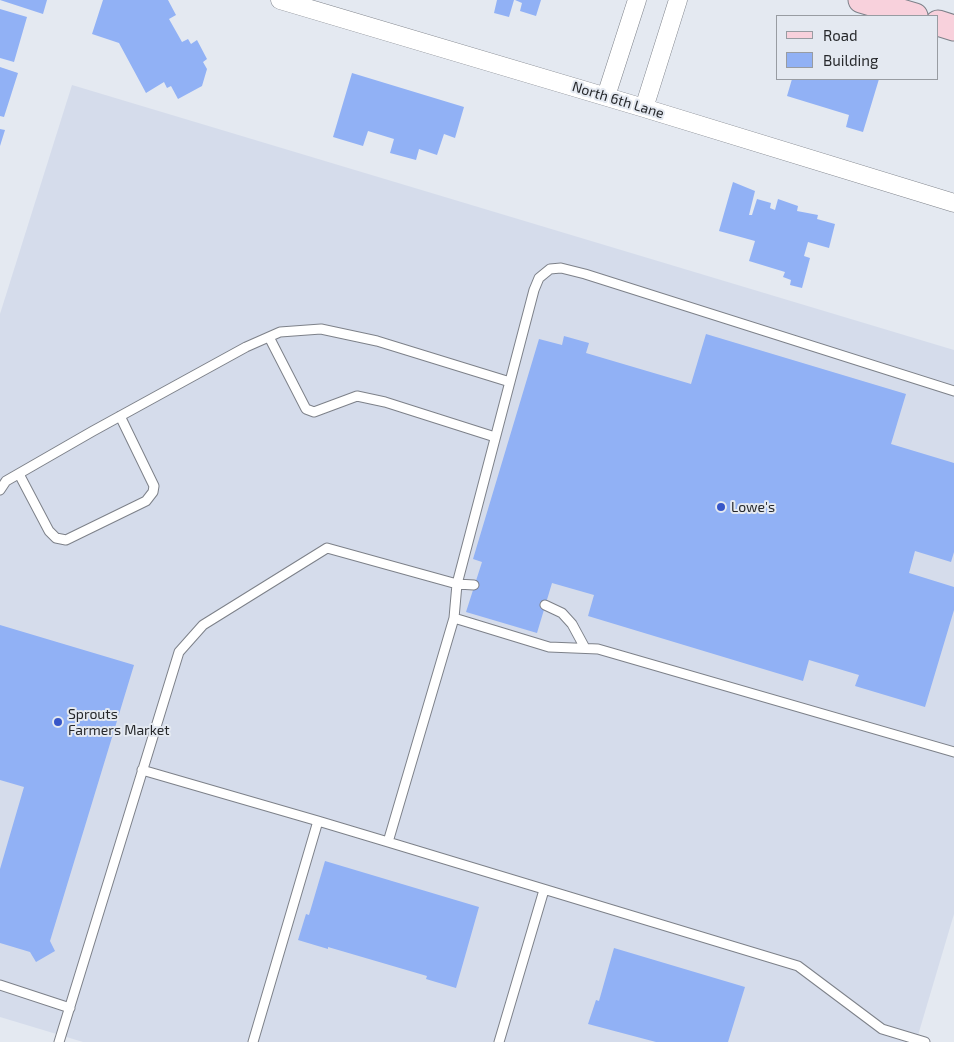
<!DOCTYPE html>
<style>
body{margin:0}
#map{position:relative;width:954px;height:1042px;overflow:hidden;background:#e4e9f1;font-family:"Exo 2",sans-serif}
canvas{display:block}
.legend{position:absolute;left:776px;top:15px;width:162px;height:65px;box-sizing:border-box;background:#e4e9f1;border:1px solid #989ca2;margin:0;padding:6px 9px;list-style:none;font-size:15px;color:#26282b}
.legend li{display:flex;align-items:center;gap:10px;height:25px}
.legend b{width:25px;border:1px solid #989ca2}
</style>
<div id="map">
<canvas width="954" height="1042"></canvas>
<ul class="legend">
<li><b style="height:6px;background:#f8d1dc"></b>Road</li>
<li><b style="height:14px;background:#91b1f5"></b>Building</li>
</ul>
</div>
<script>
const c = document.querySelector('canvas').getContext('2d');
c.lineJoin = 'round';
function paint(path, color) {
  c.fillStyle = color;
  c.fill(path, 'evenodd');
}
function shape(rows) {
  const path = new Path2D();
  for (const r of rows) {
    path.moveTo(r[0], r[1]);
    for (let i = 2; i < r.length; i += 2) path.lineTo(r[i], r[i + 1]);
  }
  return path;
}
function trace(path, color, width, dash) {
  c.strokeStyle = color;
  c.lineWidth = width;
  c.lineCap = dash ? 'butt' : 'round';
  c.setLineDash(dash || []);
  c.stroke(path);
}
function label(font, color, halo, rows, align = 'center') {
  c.font = font + ' "Exo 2",sans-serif';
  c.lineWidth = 4;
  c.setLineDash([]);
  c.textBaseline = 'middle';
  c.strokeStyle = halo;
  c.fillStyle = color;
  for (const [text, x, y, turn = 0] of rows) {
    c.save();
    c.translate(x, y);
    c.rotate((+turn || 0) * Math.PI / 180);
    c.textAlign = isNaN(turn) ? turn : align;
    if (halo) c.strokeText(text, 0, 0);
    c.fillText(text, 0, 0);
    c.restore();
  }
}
paint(shape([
 [72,85,954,350,954,914,916,1042,83,1042,0,1017,0,314]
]), '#d5dceb');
paint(shape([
 [0,0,47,0,43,14],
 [103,0,168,0,176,15,169,19,182,42,188,39,191,44,197,40,207,59,203,62,207,69,202,86,178,99,171,86,167,88,164,82,146,93,119,43,92,34],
 [497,0,514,0,509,17,494,13],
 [515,0,541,0,536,16,520,11,522,3],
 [0,9,27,17,14,62,0,58],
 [0,67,18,73,4,117,0,116],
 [352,73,464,107,455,138,444,134,437,155,419,149,416,160,390,153,394,139,368,131,363,146,333,137],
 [792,79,879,79,863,132,846,127,849,115,787,96],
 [0,129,5,130,0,146],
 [733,182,755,191,749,215,752,215,757,199,771,203,770,208,775,210,778,199,798,206,797,211,818,215,817,219,835,224,829,248,808,242,804,256,810,258,802,288,790,285,791,280,783,277,785,272,749,261,755,241,719,231],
 [706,334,906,394,891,444,954,463,954,552,951,562,915,551,909,573,954,587,954,610,925,707,855,686,859,675,809,660,803,681,588,616,594,595,552,583,537,633,466,612,482,562,473,559,539,339,562,345,564,336,589,343,586,353,691,384],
 [0,625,134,665,50,941,55,951,36,962,30,952,0,943,0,869,24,787,0,780],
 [325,861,479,907,456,988,426,979,427,976,328,947,328,949,298,940,306,914,309,915],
 [614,948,745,987,728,1042,656,1042,588,1024,596,1000,599,1001]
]), '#91b1f5');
const lane = shape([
 [269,337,306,409,314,412,357,396,385,402,495,437],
 [19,474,49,531,56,538,66,540,146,501,153,492,154,486,120,416],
 [0,490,6,481,93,431,246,347,280,332,321,329,377,341,510,382],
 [474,585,457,584,534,290,539,278,550,269,561,268,585,274,954,391],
 [545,605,562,613,572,624,585,648],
 [142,770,318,821,253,1042],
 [318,821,388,842],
 [0,985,70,1008],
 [59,1042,179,652,203,625,327,548,457,584,454,618],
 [499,1042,544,890],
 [925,1042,882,1029,798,966,388,842,454,618,549,647,598,649,954,752]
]);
const street = shape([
 [280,0,644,108,954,203],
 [606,96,637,0],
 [644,108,678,0]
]);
const secondary = shape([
 [861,0,915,16],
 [938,23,954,28]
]);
trace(lane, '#7d8189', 11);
trace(street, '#7d8189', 19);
trace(secondary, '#7d8189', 27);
trace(lane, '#fff', 9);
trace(street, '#fff', 18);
trace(secondary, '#f8d1dc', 25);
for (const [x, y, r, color] of [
 [721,507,5,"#3756c8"],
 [58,722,5,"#3756c8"]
]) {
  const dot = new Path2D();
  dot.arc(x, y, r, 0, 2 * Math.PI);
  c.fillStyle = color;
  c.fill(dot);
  trace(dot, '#e4e9f1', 2);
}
label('14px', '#26282b', '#e4e9f1', [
 ["North 6th Lane",618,100,17]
]);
label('14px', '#26282b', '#e4e9f1', [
 ["Lowe's",731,507],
 ["Sprouts",68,714],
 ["Farmers Market",68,730]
], 'left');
</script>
